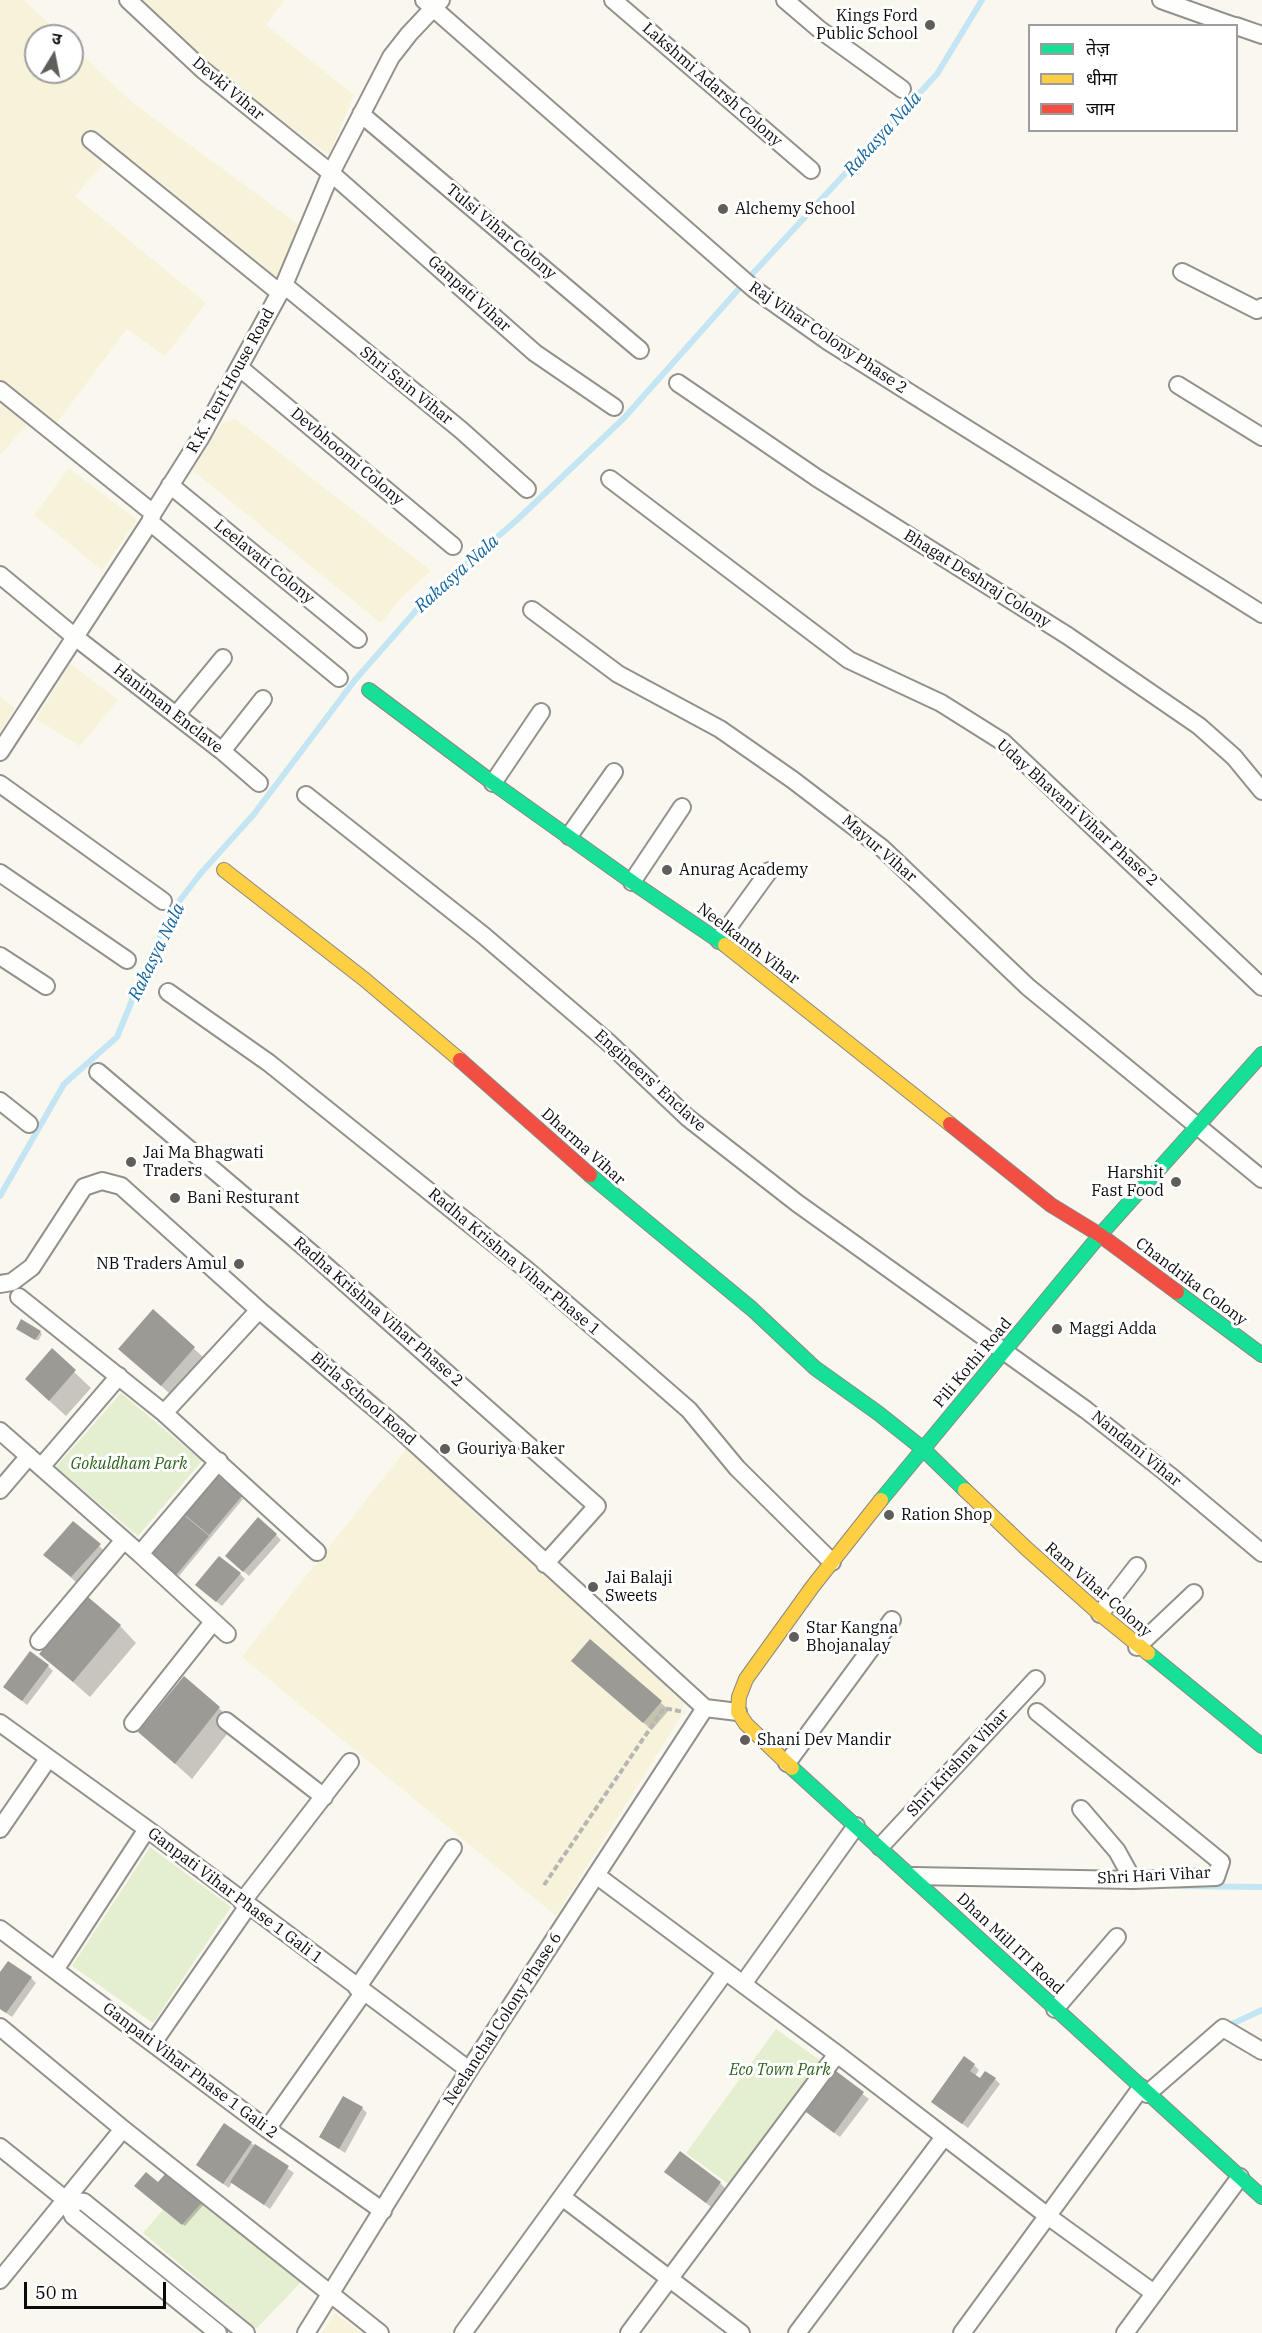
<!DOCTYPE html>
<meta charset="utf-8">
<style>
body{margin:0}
#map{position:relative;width:1262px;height:2333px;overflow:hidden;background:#faf7ee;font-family:"IBM Plex Serif","Noto Sans Devanagari",serif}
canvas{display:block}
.legend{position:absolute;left:1028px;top:24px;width:210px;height:108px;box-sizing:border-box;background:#fff;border:2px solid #9d9d9d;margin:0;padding:8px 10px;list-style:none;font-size:18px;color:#0b0b0b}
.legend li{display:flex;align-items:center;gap:12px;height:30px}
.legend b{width:30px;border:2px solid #9d9d9d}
.north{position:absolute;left:24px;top:24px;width:60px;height:60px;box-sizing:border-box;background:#fff;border:2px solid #9d9d9d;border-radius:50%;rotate:10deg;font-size:16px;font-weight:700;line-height:24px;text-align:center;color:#0b0b0b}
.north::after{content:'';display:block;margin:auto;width:21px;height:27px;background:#5f5e5a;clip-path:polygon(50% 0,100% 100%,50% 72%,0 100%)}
.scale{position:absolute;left:24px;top:2282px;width:142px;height:27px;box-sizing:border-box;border:3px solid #0b0b0b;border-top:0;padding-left:8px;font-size:18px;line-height:21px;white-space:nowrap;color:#0b0b0b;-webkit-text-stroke:4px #fff;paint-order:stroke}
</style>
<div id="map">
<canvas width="1262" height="2333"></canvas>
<ul class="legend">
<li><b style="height:8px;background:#16e098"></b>तेज़</li>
<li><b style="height:8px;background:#ffcf43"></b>धीमा</li>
<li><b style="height:8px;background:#f24e42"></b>जाम</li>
</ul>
<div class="north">उ</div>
<div class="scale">50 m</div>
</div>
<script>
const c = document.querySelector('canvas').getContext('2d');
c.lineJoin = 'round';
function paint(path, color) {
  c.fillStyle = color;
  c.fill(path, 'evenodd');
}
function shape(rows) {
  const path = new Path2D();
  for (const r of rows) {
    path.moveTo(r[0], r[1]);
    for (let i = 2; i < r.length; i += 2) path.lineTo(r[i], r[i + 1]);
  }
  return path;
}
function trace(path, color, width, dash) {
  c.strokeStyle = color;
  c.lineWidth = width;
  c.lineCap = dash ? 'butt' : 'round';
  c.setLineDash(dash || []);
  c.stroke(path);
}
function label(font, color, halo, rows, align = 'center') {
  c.font = font + ' "IBM Plex Serif",serif';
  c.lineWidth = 6;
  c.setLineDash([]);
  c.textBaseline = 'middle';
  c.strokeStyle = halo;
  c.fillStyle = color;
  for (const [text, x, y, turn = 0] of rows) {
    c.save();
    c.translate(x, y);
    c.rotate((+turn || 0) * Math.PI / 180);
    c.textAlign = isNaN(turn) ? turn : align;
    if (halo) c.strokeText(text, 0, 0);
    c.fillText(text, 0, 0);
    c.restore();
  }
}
paint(shape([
 [0,0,24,0,62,36,36,36,36,72,72,72,72,46,133,103,299,225,276,278,113,152,75,196,206,303,165,356,127,329,50,432,31,420,0,455],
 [141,0,284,0,266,25,354,95,329,155,232,84],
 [236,419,431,571,402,597,381,623,192,470,223,422],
 [69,468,137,520,102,570,34,515],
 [70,664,118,700,80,746,36,719],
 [0,696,15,708,0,733],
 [408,1447,684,1703,680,1718,556,1916,242,1657],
 [335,2313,362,2333,322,2333]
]), '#f7f3da');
paint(shape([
 [121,1393,202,1461,138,1536,56,1467],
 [150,1847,231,1907,153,2023,72,1966],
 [776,2029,821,2061,730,2185,686,2153],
 [204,2200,303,2280,256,2329,143,2233,163,2210,182,2225]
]), '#e3efce');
paint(shape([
 [153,1312,211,1364,178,1401,120,1349],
 [20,1330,40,1332,42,1334,38,1341],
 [52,1351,91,1388,66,1416,43,1395],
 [217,1477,243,1499,179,1576,153,1554],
 [73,1523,116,1561,88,1593,45,1554],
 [276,1535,281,1540,249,1576,232,1561],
 [240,1574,245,1579,222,1606,202,1590],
 [120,1626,136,1643,90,1697,41,1654],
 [590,1641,669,1710,652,1730,581,1669],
 [48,1666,53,1671,27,1705,5,1687],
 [219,1708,235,1724,192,1779,140,1732],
 [0,1975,31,1978,36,1983,12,2017,0,2009],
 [974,2065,979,2070,975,2076,980,2080,995,2079,1000,2084,968,2128,938,2107],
 [836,2074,869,2099,840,2137,813,2117],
 [362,2108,367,2113,345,2153,321,2137],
 [251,2143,294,2173,270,2209,232,2182,229,2188,197,2165],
 [671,2176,720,2183,725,2188,711,2207],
 [158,2185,205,2203,185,2226,136,2186]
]), '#0003');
trace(shape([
 [0,1196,64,1084,117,1037,149,959,174,908,201,873,254,814,355,680,427,598,518,519,624,418,745,282,937,74,982,0],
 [1176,1886,1262,1887],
 [1230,2025,1262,2010]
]), '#c4e5f4', 6);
paint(shape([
 [153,1309,195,1347,161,1386,118,1349],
 [21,1319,41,1331,35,1340,16,1329],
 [52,1348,76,1370,49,1401,25,1379],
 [217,1475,242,1496,209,1535,184,1514],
 [184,1515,209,1536,176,1575,151,1554],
 [258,1517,277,1534,243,1572,225,1556],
 [73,1521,101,1544,71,1577,43,1555],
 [219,1556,241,1573,216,1602,195,1585],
 [88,1597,121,1625,73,1682,39,1654],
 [590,1639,662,1701,643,1723,571,1661],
 [30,1651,49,1665,22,1701,3,1687],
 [184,1676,220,1707,175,1764,138,1732],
 [8,1961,32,1977,6,2013,0,2009,0,1972],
 [964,2056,975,2064,970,2071,980,2078,985,2071,996,2078,962,2124,931,2102],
 [836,2071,864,2092,834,2133,806,2112],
 [343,2096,363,2107,339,2149,319,2137],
 [224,2123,252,2142,223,2184,196,2165],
 [255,2144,289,2166,264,2205,230,2182],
 [680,2151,721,2182,706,2203,664,2172],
 [146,2172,158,2182,167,2172,204,2200,182,2225,134,2186]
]), '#9c9a94');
const street = shape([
 [128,0,203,70,331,173,535,353,614,407],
 [424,0,754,289,829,342,1262,614],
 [613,0,811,170],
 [785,0,819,29,902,89],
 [1161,0,1234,26],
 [1236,26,1262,35],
 [361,114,640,350],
 [91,140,280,293],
 [1182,272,1257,310,1262,307],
 [284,285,461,430,527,489],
 [240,368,453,546],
 [678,383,817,478,1068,636,1199,726,1234,757,1262,791],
 [1178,385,1262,437],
 [0,390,153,513],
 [610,479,849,660,941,703,1003,742,1262,987],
 [170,485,358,639],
 [150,522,339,678],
 [0,575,75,637,222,751,259,783],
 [532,610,618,674,720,729,793,780,882,848,1028,987,1262,1179],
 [176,715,223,658],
 [222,751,263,699],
 [0,752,150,522,153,513,201,437,284,285,331,173,391,57,409,34,441,0],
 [493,783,541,712],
 [0,784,163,901],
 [306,795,483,935,608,1042,688,1118,797,1203,1086,1410,1169,1475,1262,1553],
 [569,836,614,772],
 [0,873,127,960],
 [632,882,682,807],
 [719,940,769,871],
 [0,956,46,986],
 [168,992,269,1063,527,1270,626,1355,689,1410,737,1468,832,1562],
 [98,1072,309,1251,597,1506,545,1564],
 [0,1101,29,1124],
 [0,1284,12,1282,32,1267,84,1187,102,1181,121,1186,259,1310,397,1427,705,1708,738,1712],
 [19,1297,164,1413],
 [259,1310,164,1413,317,1552],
 [119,1376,41,1467,140,1554,219,1461],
 [0,1431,41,1467],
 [0,1490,29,1456],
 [140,1554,227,1634],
 [1100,1614,1137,1566],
 [39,1641,124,1540],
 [1137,1647,1194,1593],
 [226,1721,324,1797],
 [0,1723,147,1829,469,2070],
 [133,1723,213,1622],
 [787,1763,892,1620],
 [1081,1809,1117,1851,1133,1880],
 [0,1829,48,1759],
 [880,1847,1036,1679],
 [596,1875,837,2054,1049,2217,1154,2293],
 [913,1876,1133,1880,1216,1877,1221,1862,1037,1712],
 [242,1902,350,1762],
 [0,1929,267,2129,383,2211],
 [55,1970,147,1829],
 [743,1984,856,1826],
 [357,1988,453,1848],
 [1055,2009,1117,1937],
 [0,2027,123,2129,380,2333],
 [153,2043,248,1906],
 [1147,2094,1223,2028,1262,2051],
 [267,2129,363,1993],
 [0,2147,66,2200,73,2216,218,2333],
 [562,2197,741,2333],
 [66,2200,84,2202,246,2333],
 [0,2280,123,2129],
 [306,2333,469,2070,705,1708],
 [463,2333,725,1972],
 [629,2333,837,2054],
 [797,2333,944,2137],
 [962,2333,1141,2088],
 [1125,2333,1240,2177]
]);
const fast = shape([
 [369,690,493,783,632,882,725,945],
 [590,1175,752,1309,815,1368,878,1413,922,1448,965,1490],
 [1177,1292,1262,1355],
 [881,1500,1100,1235,1262,1054],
 [1148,1653,1262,1746],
 [792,1768,1262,2197]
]);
const slow = shape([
 [224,870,364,979,460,1060],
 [725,945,950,1124],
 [965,1490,1027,1549,1100,1614,1148,1653],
 [792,1768,746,1724,738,1712,739,1697,746,1679,813,1586,881,1500]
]);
const jam = shape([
 [460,1060,590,1175],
 [950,1124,1051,1205,1100,1235,1177,1292]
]);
trace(street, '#93918d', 20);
trace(fast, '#898884', 16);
trace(slow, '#898884', 16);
trace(jam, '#898884', 16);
trace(shape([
 [544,1885,664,1708,684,1712]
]), '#b7b6b5', 4, [6, 3]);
trace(street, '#fefefc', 16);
trace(fast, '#16e098', 14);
trace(slow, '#ffcf43', 14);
trace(jam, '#f24e42', 14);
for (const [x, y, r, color] of [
 [930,25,6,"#5f5e5a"],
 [723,209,6,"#5f5e5a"],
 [667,870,6,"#5f5e5a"],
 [131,1162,6,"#5f5e5a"],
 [1176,1182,6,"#5f5e5a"],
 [175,1198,6,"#5f5e5a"],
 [239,1264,6,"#5f5e5a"],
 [1057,1329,6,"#5f5e5a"],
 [445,1449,6,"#5f5e5a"],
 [889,1515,6,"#5f5e5a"],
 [593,1587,6,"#5f5e5a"],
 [794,1637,6,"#5f5e5a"],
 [745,1740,6,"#5f5e5a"]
]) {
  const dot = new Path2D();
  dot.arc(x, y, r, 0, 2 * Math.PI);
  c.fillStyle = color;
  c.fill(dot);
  trace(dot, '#fff', 2);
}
label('16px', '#0b0b0b', '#fff', [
 ["Kings Ford",918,16,"right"],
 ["Public School",918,34,"right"],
 ["Alchemy School",735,209],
 ["Anurag Academy",679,870],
 ["Jai Ma Bhagwati",143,1153],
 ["Traders",143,1171],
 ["Harshit",1164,1173,"right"],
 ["Fast Food",1164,1191,"right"],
 ["Bani Resturant",187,1198],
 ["NB Traders Amul",227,1264,"right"],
 ["Maggi Adda",1069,1329],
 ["Gouriya Baker",457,1449],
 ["Ration Shop",901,1515],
 ["Jai Balaji",605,1578],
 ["Sweets",605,1596],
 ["Star Kangna",806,1628],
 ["Bhojanalay",806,1646],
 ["Shani Dev Mandir",757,1740]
], 'left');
label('16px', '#0b0b0b', '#fff', [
 ["Lakshmi Adarsh Colony",712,85,41],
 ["Devki Vihar",228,89,40],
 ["Tulsi Vihar Colony",501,232,40],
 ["Ganpati Vihar",469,294,42],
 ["Raj Vihar Colony Phase 2",828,338,34],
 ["R.K. Tent House Road",231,381,-61],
 ["Shri Sain Vihar",406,386,39],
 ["Devbhoomi Colony",347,457,40],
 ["Leelavati Colony",264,562,39],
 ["Bhagat Deshraj Colony",977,579,32],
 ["Haniman Enclave",168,709,38],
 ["Uday Bhavani Vihar Phase 2",1077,813,42],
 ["Mayur Vihar",879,849,41],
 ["Neelkanth Vihar",748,944,37],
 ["Engineers' Enclave",650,1081,42],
 ["Dharma Vihar",583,1147,42],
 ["Radha Krishna Vihar Phase 1",514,1262,40],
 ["Chandrika Colony",1191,1282,37],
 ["Radha Krishna Vihar Phase 2",378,1312,41],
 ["Pili Kothi Road",973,1363,-50],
 ["Birla School Road",363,1399,41],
 ["Nandani Vihar",1136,1449,39],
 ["Ram Vihar Colony",1098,1590,41],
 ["Shri Krishna Vihar",958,1763,-47],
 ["Shri Hari Vihar",1154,1876,-3],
 ["Ganpati Vihar Phase 1 Gali 1",235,1896,37],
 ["Dhan Mill ITI Road",1010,1944,43],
 ["Neelanchal Colony Phase 6",503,2019,-57],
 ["Ganpati Vihar Phase 1 Gali 2",190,2071,37]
]);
label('italic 16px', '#2c631b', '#fff', [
 ["Gokuldham Park",129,1464],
 ["Eco Town Park",780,2070]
]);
label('italic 18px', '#13659f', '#fff', [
 ["Rakasya Nala",883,134,-48],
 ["Rakasya Nala",457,574,-42],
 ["Rakasya Nala",157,952,-64]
]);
</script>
